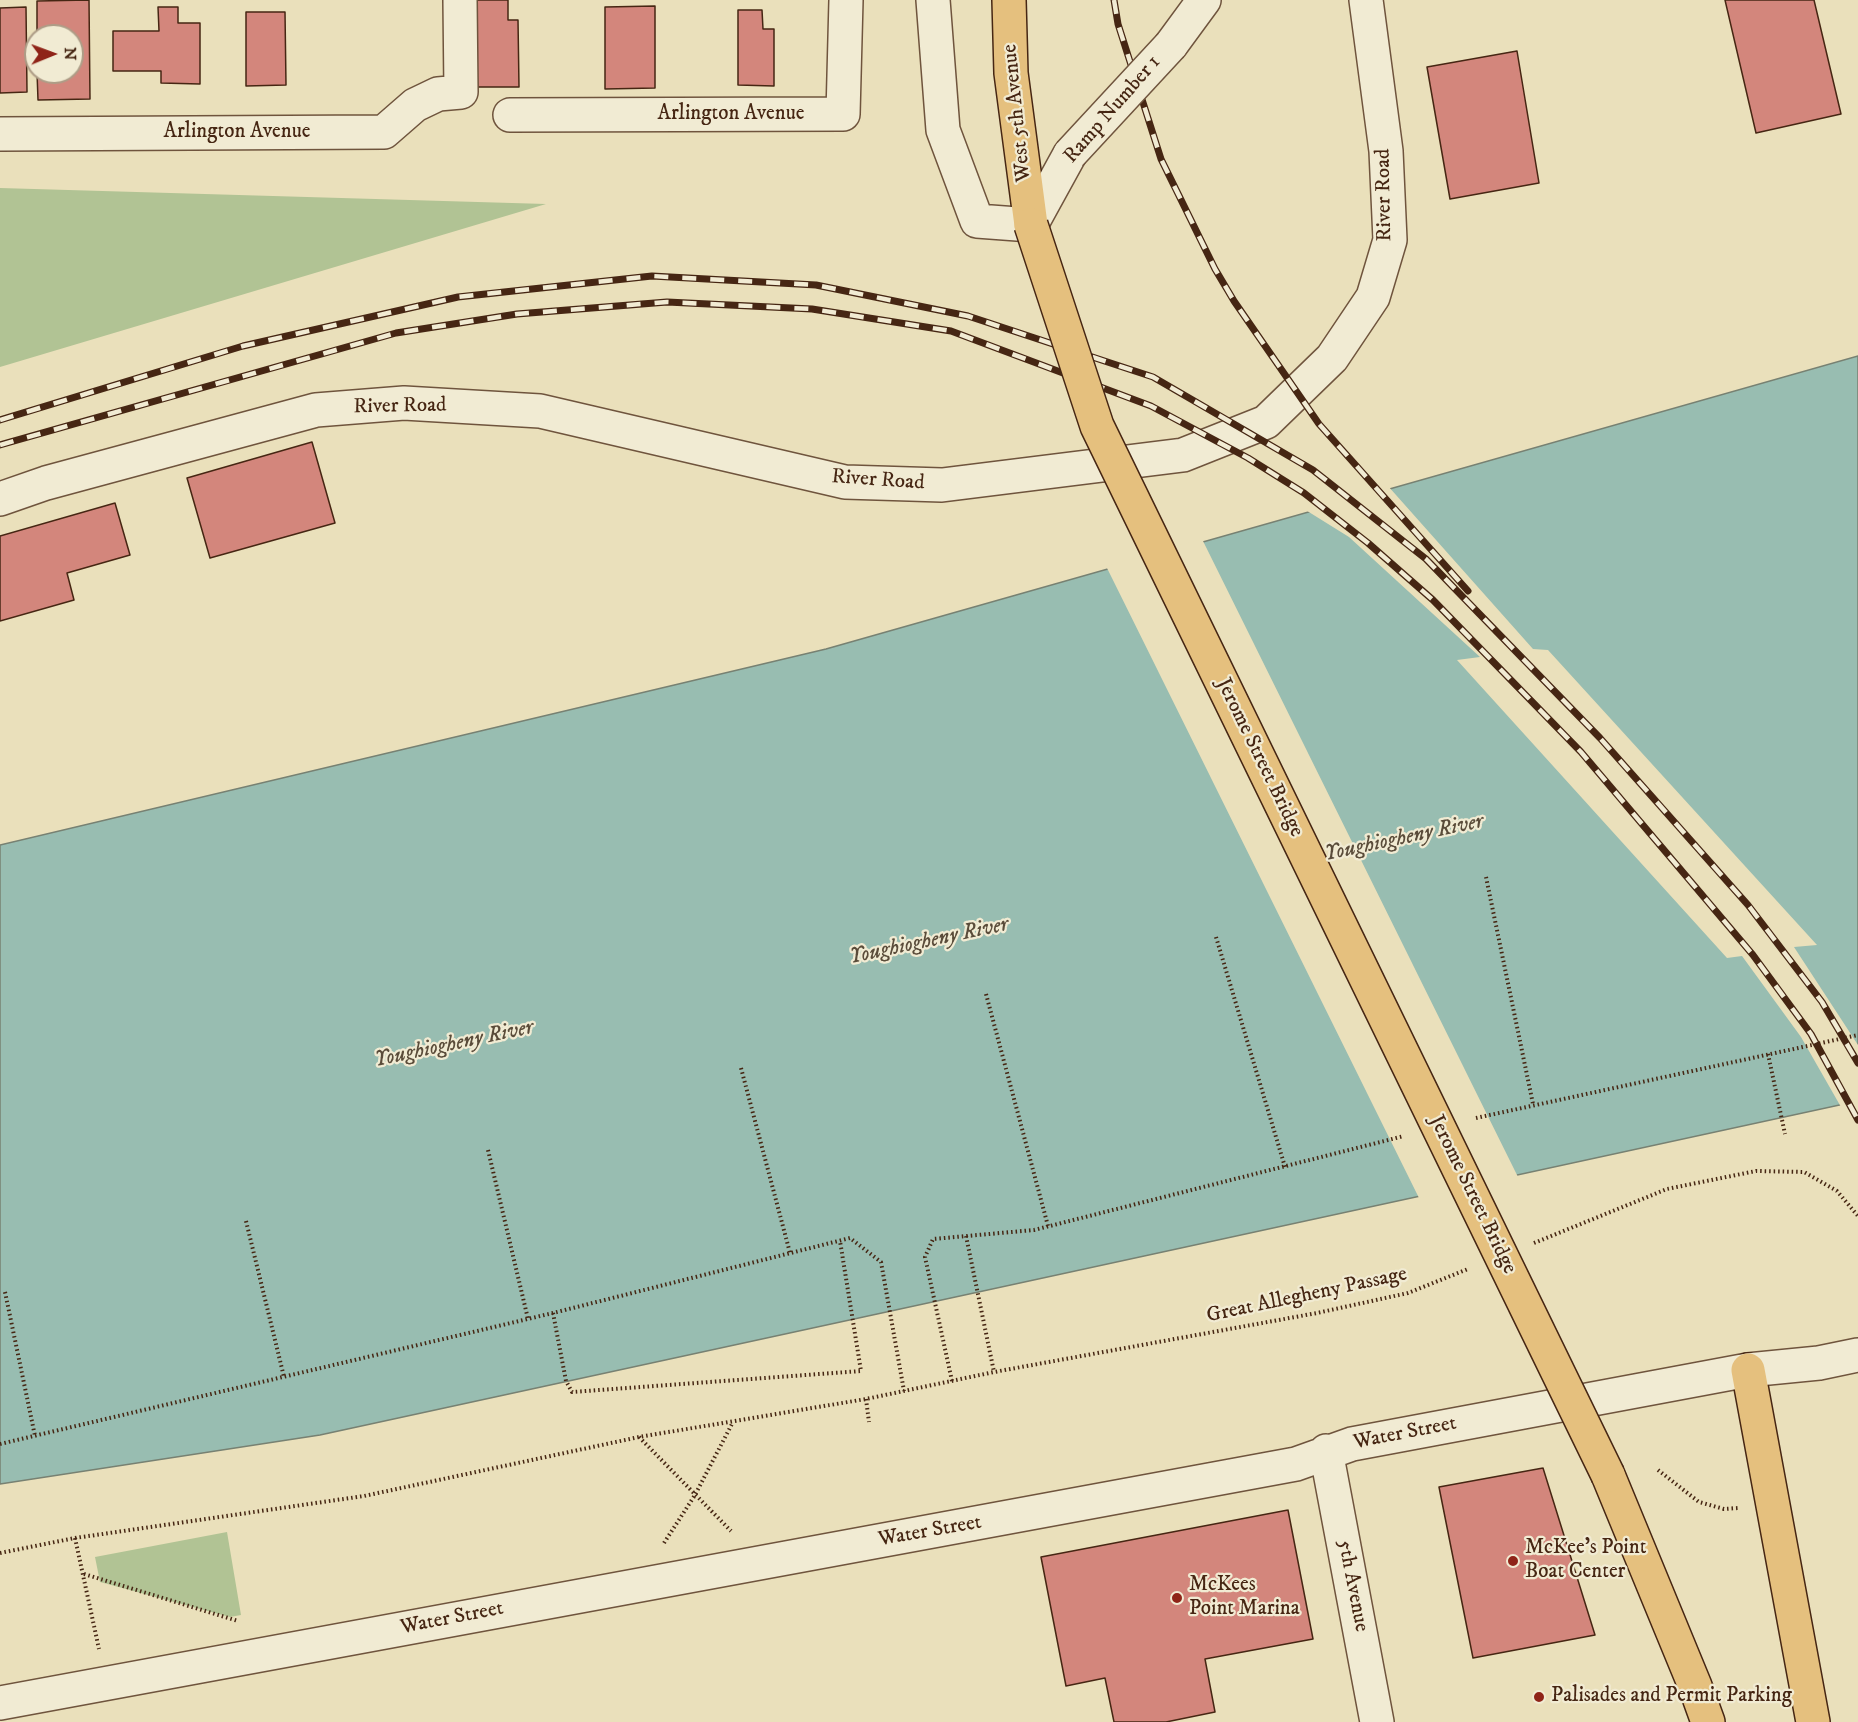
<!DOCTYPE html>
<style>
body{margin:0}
#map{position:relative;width:1858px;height:1722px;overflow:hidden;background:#eae0bb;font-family:"IM FELL DW Pica",serif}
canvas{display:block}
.north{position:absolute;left:24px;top:24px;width:60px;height:60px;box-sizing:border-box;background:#f1ebd3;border:2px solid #ad9c86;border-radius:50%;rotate:89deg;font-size:16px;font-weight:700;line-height:24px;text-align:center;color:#462613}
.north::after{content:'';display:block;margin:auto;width:21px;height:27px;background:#8f2418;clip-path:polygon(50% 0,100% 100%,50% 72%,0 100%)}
</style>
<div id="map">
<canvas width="1858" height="1722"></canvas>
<div class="north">N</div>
</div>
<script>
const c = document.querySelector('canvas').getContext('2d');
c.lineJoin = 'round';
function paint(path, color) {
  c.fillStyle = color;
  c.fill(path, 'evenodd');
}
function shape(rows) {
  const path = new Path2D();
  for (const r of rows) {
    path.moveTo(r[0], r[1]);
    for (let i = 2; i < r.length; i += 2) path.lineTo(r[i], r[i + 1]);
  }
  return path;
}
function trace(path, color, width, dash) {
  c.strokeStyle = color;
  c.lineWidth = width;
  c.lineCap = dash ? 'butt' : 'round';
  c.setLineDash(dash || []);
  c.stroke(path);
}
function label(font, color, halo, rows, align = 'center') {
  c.font = font + ' "IM FELL DW Pica",serif';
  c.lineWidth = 4.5;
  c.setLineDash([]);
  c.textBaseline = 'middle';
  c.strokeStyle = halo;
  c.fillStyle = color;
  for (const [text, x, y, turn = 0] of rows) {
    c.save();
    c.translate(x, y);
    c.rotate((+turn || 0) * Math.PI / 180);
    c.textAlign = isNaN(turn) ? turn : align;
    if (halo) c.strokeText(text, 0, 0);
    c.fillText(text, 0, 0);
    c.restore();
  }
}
paint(shape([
 [0,188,546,204,0,367],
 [227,1532,241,1615,230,1617,100,1582,95,1557]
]), '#b1c394');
const water = shape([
 [1858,356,1858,1101,320,1435,0,1484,0,845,826,649,1858,356]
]);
paint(water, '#98bdb1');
trace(water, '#778172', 1.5);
paint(shape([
 [1388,486,1533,649,1548,650,1817,945,1794,947,1858,1045,1858,1104,1841,1107,1801,1037,1742,956,1727,958,1457,660,1480,657,1349,537,1304,509],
 [1202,539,1518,1177,1419,1198,1106,566]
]), '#eae0bb');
const building = shape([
 [89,0,90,99,38,100,37,72,72,72,72,36,37,36,37,1,89,0],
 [471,0,508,0,508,20,518,20,519,87,472,87,471,0],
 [1725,0,1814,0,1841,114,1756,133,1725,0],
 [655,6,655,88,605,89,605,7,655,6],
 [26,7,27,92,0,93,0,8,26,7],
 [158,7,178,7,178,23,200,23,200,84,161,83,161,71,113,71,113,31,159,31,158,7],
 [738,10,762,10,763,29,774,29,774,86,738,85,738,10],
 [246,12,285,12,286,85,246,86,246,12],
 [1517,51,1539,183,1450,199,1427,67,1517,51],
 [312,442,335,523,210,558,187,478,312,442],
 [115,503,130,555,67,573,74,600,0,621,0,536,115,503],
 [1543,1468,1595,1635,1473,1658,1439,1487,1543,1468],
 [1288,1510,1313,1639,1205,1659,1215,1712,1166,1722,1114,1722,1105,1678,1066,1686,1041,1557,1288,1510]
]);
paint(building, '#d3867c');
trace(building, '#462613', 1.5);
const minor = shape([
 [933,0,943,130,977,221,1031,225,1070,154],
 [1171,45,1204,0],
 [510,115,843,114,846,0],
 [0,134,384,132,415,105,438,94,461,92,460,0],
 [0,499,46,483,316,410,404,403,540,411,845,482,942,485,1183,455,1266,422,1332,358,1373,297,1390,240,1386,151,1366,0],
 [1326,1451,1377,1722],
 [0,1703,1296,1464,1352,1444,1748,1370,1819,1363,1858,1355]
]);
const major = shape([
 [1009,0,1011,73,1031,225],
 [1748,1370,1813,1722],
 [1608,1475,1695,1686,1708,1722]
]);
trace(minor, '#6f543d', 36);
trace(major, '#462613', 36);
trace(shape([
 [1486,877,1533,1104],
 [1216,937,1285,1167],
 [986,994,1048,1226],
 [1768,1054,1785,1134],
 [741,1068,790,1253],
 [1476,1118,1858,1035],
 [488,1150,528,1319],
 [246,1221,284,1377],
 [966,1236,994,1372],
 [1534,1243,1667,1189,1756,1171,1804,1172,1837,1191,1858,1216],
 [5,1292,35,1436],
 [553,1313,566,1381,572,1392,861,1371,840,1241],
 [952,1381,925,1257,933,1239,1034,1230,1404,1136],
 [866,1399,869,1422],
 [639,1437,731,1531],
 [0,1444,553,1313,850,1238,881,1262,904,1391],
 [1658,1470,1699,1502,1724,1509,1738,1508],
 [75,1538,99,1649],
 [664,1543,695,1495,733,1422],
 [0,1553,75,1538,364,1496,639,1437,866,1399,994,1372,1317,1313,1408,1293,1468,1269],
 [84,1574,238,1621]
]), '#462613', 4, [1.5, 3]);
trace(minor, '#f1ebd3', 33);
trace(major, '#e5c07e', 33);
const rail = shape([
 [1114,0,1118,24,1161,159,1215,269,1234,301,1319,424,1468,591],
 [0,420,243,346,458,297,652,276,816,285,968,316,1153,377,1313,470,1426,559,1600,738,1748,905,1822,1002,1858,1063],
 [0,445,396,333,517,314,667,302,812,309,951,331,1151,406,1248,458,1304,493,1368,543,1433,600,1581,752,1753,955,1811,1034,1858,1120]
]);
trace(rail, '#462613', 7);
trace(rail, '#f1ebd3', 4.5, [14]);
const minorBridge = shape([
 [1070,154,1171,45]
]);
const majorBridge = shape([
 [1031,225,1097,426,1608,1475]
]);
trace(minorBridge, '#6f543d', 36, []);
trace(majorBridge, '#462613', 36, []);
trace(minorBridge, '#f1ebd3', 33);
trace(majorBridge, '#e5c07e', 33);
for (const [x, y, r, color] of [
 [1513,1561,6,"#8f2418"],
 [1177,1598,6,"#8f2418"],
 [1539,1697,6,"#8f2418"]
]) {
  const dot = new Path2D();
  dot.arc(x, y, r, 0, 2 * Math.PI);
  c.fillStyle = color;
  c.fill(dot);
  trace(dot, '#f1ebd3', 2);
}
label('21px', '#462613', '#f1ebd3', [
 ["Ramp Number 1",1113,110,-49],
 ["West 5th Avenue",1018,113,-96],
 ["Arlington Avenue",731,115],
 ["Arlington Avenue",237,133],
 ["River Road",1385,195,-91],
 ["River Road",400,407,-1],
 ["River Road",878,481,4],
 ["Jerome Street Bridge",1259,758,64],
 ["Jerome Street Bridge",1472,1195,64],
 ["Great Allegheny Passage",1307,1296,-12],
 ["Water Street",1405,1434,-11],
 ["Water Street",930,1532,-10],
 ["5th Avenue",1352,1586,79],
 ["Water Street",452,1619,-11]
]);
label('21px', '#462613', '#f1ebd3', [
 ["McKee's Point",1525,1549],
 ["Boat Center",1525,1573],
 ["McKees",1189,1586],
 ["Point Marina",1189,1610],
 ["Palisades and Permit Parking",1551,1697]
], 'left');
label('italic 22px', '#5a4c3a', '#f1ebd3', [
 ["Youghiogheny River",1404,839,-12],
 ["Youghiogheny River",929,942,-12],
 ["Youghiogheny River",454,1045,-12]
]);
</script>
